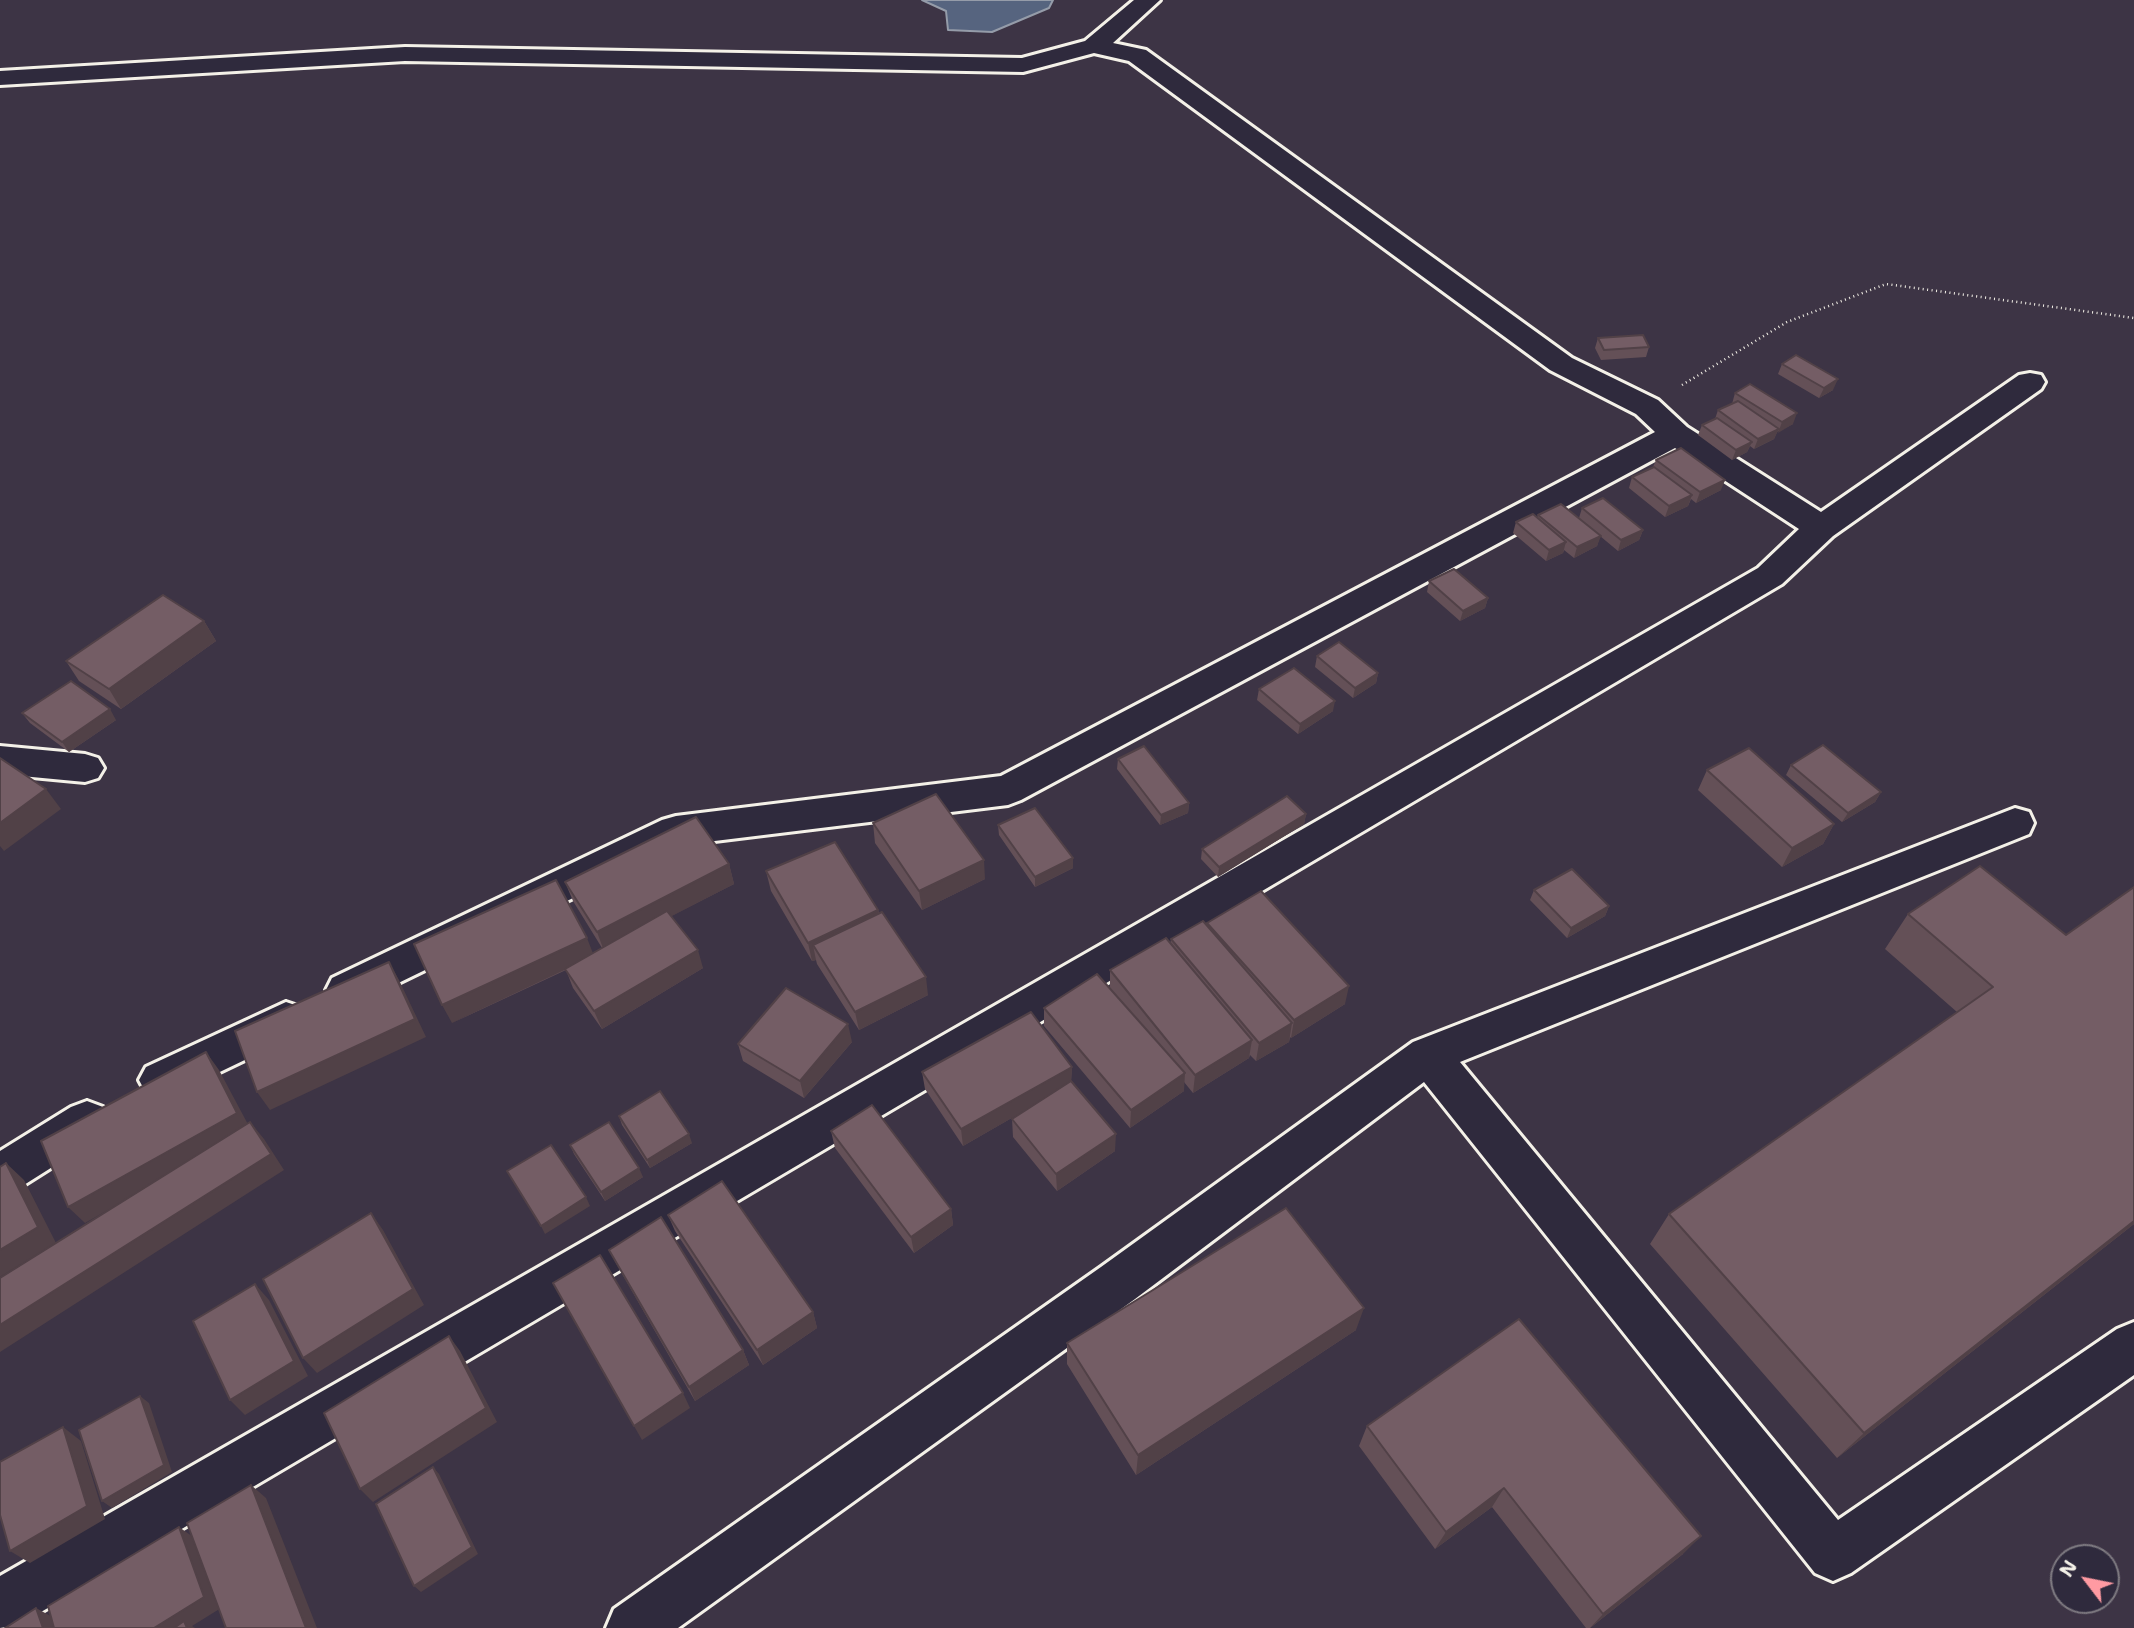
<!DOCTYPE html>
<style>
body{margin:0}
#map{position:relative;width:2134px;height:1628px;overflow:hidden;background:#3d3445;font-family:"Shantell Sans",sans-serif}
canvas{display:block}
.north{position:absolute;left:2050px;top:1544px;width:70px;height:70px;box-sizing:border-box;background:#2f2a3d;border:2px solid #7e7a81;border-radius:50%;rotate:302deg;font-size:19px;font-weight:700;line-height:28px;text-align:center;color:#f4f1e8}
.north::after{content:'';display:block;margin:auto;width:24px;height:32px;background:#ff9aa2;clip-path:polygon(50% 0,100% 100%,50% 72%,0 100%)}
</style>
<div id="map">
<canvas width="2134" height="1628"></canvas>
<div class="north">N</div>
</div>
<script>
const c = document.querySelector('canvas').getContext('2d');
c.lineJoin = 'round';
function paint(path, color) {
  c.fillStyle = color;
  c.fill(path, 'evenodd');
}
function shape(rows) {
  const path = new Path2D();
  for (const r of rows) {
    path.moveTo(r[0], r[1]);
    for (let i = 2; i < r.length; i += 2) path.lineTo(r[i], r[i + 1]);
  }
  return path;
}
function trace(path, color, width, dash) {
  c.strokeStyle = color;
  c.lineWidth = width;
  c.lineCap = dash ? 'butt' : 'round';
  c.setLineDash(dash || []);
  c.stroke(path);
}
const water = shape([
 [922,0,1053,0,1049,8,992,32,948,30,946,11,922,0]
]);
paint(water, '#56647f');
trace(water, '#959ca9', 2);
const minor = shape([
 [1134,0,1160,0,1113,43,1146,50,1572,358,1658,400,1687,427,1821,512,2019,375,2030,373,2041,375,2045,382,2041,389,1833,536,1782,584,19,1625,0,1628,0,1576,1758,568,1799,529,1675,448,1021,800,1008,805,682,845,347,1008,332,1002,326,990,332,978,662,820,676,816,1001,776,1655,432,1636,414,1550,370,1129,61,1094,53,1023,72,405,61,0,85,0,71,405,47,1022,58,1085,41,1134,0],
 [0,746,85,754,98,758,104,768,98,778,85,782,0,774,0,746],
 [2015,808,2029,812,2034,823,2029,834,1460,1062,1838,1520,2117,1329,2134,1322,2134,1375,1851,1573,1833,1581,1815,1573,1424,1082,1135,1299,678,1628,606,1628,614,1609,1101,1267,1413,1042,2015,808],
 [286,1002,301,1007,307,1020,301,1033,176,1093,161,1099,146,1093,139,1080,146,1067,286,1002],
 [87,1101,103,1107,109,1121,103,1135,16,1190,0,1196,0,1151,71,1107,87,1101]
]);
trace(minor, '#f4f1e8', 6);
trace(shape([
 [1682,385,1787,322,1886,284,2134,318]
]), '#f4f1e8', 2.5, [1, 3.5]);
paint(minor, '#2f2a3d');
paint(shape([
 [1598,338,1649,347,1646,357,1601,360,1595,348],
 [1782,364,1833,390,1819,398,1778,374],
 [1735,393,1793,424,1777,432,1774,439,1754,449,1750,446,1747,452,1732,460,1698,435,1702,425,1715,419,1718,410,1732,404],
 [1656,460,1721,490,1696,503,1691,499,1688,506,1665,517,1629,488,1632,477,1653,467],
 [1582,508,1643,530,1639,540,1618,551,1600,536,1597,546,1574,558,1564,550,1563,553,1546,561,1513,533,1516,522,1537,518,1538,515,1579,518],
 [1429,581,1488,598,1485,608,1460,621,1427,592],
 [204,621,216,641,121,709,79,681,66,661],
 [1317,656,1378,673,1376,683,1353,698,1315,667],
 [1259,689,1333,711,1298,734,1257,700],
 [22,713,116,720,69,752,30,723],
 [1118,759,1189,803,1188,813,1160,825,1117,769],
 [1791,765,1881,792,1875,802,1842,822,1786,775],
 [1707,770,1834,824,1823,844,1782,867,1698,790],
 [1306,814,1304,824,1218,877,1201,859,1202,849],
 [873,823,985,879,922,910,875,843],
 [998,825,1073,858,1073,868,1035,887,999,835],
 [729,864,734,884,671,916,703,968,602,1029,573,988,566,970,452,1023,602,948,573,901,565,882],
 [766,871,878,910,879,913,928,995,859,1030,817,964,816,960,812,961,771,891],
 [1534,890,1609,906,1605,916,1567,938,1530,900],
 [1908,914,2066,935,2134,1224,1837,1458,1650,1244,1669,1214,1957,1012,1885,949],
 [1207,923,1345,1004,1291,1038,1290,1037,1289,1042,1256,1061,1250,1055,1249,1058,1193,1093,1184,1082,1184,1091,1130,1128,1044,1026,1044,1008,1110,988,1110,970,1170,944,1171,939,1207,925],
 [852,1042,804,1098,743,1061,738,1044],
 [1072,1067,1071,1081,1115,1151,1057,1191,1013,1137,1012,1119,1029,1108,963,1146,925,1089,922,1072],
 [619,1116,692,1143,650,1168,622,1125],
 [831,1131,951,1209,953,1225,914,1253,835,1148],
 [570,1145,643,1177,605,1201,574,1154],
 [668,1215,813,1312,817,1328,763,1365,675,1231],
 [609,1250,743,1350,749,1365,695,1401,617,1265],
 [1356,1330,1136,1475,1067,1364,1067,1343],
 [1367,1426,1683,1554,1590,1628,1586,1628,1492,1507,1435,1549,1359,1446]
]), '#645057');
paint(shape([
 [1838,379,1833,390,1819,398,1824,388],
 [1797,413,1793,424,1778,433,1782,422],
 [1779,429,1774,439,1754,449,1758,439],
 [1752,442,1747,452,1732,460,1736,450],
 [1725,480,1721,490,1696,503,1700,492],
 [1692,495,1688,506,1665,517,1669,506],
 [1643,530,1639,540,1618,551,1621,540],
 [1601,536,1597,546,1574,558,1577,547],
 [1566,542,1563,553,1546,561,1549,550],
 [1488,598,1485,608,1460,621,1463,611],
 [204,621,216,641,121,709,109,689],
 [1378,673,1376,683,1353,698,1355,688],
 [1335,701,1333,711,1298,734,1300,724],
 [110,709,116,720,69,752,62,742],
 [46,789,61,809,4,851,0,846,0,823],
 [1881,792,1875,802,1842,822,1848,813],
 [1189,803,1188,813,1160,825,1161,815],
 [1306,814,1304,824,1218,877,1219,867],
 [1834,824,1823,844,1782,867,1792,848],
 [1073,858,1073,868,1035,887,1035,877],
 [984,860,985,879,922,910,919,891],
 [729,864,734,884,604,951,597,932],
 [1609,906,1605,916,1567,938,1571,928],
 [878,910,881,929,813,945,816,960,812,961,808,943],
 [587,938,594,956,452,1023,442,1005],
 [698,950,703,968,602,1029,594,1011],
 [389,962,399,980,426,1037,270,1110,257,1092],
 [926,977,928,995,859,1030,855,1012],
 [1349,986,1345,1004,1291,1038,1294,1020],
 [1292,1023,1289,1042,1256,1061,1259,1043],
 [848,1024,852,1042,804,1098,800,1081],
 [1252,1040,1249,1058,1193,1093,1195,1075],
 [206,1052,219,1070,251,1130,85,1223,68,1207],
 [1072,1067,1071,1084,963,1146,961,1129],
 [1185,1073,1184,1091,1130,1128,1131,1110],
 [250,1122,264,1139,284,1170,0,1352,0,1325],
 [689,1134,692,1143,650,1168,647,1160],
 [1116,1134,1115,1151,1057,1191,1056,1174],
 [6,1163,24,1180,56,1243,0,1277,0,1250],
 [639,1168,643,1177,605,1201,601,1192],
 [586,1197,590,1206,545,1234,541,1226],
 [951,1209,953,1225,914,1253,911,1237],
 [371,1213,383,1230,424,1305,317,1373,303,1358],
 [2134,1221,2134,1224,1837,1458,1864,1433],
 [255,1284,269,1300,308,1376,245,1415,230,1400],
 [1364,1308,1356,1330,1136,1475,1138,1455],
 [813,1312,817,1328,763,1365,757,1350],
 [449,1336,460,1351,497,1422,373,1502,360,1489],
 [743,1350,749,1365,695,1401,689,1387],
 [683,1393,690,1408,642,1440,634,1426],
 [140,1396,149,1403,172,1472,112,1508,102,1501],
 [63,1427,81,1441,105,1519,30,1563,10,1551],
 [433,1467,439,1474,478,1554,421,1592,414,1586],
 [251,1485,266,1498,317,1628,306,1628],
 [1504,1488,1492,1507,1435,1549,1446,1532],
 [179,1527,196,1539,221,1608,192,1626,195,1628,154,1628],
 [1701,1536,1683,1554,1590,1628,1603,1614],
 [36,1608,56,1619,59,1628,43,1628]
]), '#514147');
const building = shape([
 [1643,335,1649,347,1604,350,1598,338,1643,335],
 [1796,355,1838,379,1824,388,1782,364,1796,355],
 [1750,384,1797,413,1782,422,1735,393,1750,384],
 [1738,401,1779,429,1758,439,1718,410,1738,401],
 [1717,418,1752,442,1736,450,1702,425,1717,418],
 [1681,448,1725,480,1700,492,1656,460,1681,448],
 [1654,467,1692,495,1669,506,1632,477,1654,467],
 [1603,498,1643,530,1621,540,1582,508,1603,498],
 [1561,504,1601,536,1577,547,1538,515,1561,504],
 [1533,514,1566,542,1549,550,1516,522,1533,514],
 [1454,569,1488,598,1463,611,1429,581,1454,569],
 [163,595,204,621,109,689,66,661,163,595],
 [1339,642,1378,673,1355,688,1317,656,1339,642],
 [1294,668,1335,701,1300,724,1259,689,1294,668],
 [71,681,110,709,62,742,22,713,71,681],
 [1823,745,1881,792,1848,813,1791,765,1823,745],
 [1144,746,1189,803,1161,815,1118,759,1144,746],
 [1749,748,1834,824,1792,848,1707,770,1749,748],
 [0,758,46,789,0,823,0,758],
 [936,794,984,860,919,891,873,823,936,794],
 [1287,796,1306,814,1219,867,1202,849,1287,796],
 [1035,808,1073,858,1035,877,998,825,1035,808],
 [696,817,729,864,597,932,565,882,696,817],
 [835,842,878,910,808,943,766,871,835,842],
 [1980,866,2066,935,2134,887,2134,1221,1864,1433,1669,1214,1993,987,1908,914,1980,866],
 [1572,869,1609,906,1571,928,1534,890,1572,869],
 [556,880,587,938,442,1005,414,944,556,880],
 [1261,891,1349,986,1294,1020,1207,923,1261,891],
 [667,911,698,950,594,1011,565,969,667,911],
 [882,912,926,977,855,1012,813,945,882,912],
 [1203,921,1292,1023,1259,1043,1171,939,1203,921],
 [1166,938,1252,1040,1195,1075,1110,970,1166,938],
 [389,962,415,1019,257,1092,235,1031,389,962],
 [1097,974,1185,1073,1131,1110,1044,1008,1097,974],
 [786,988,848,1024,800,1081,738,1044,786,988],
 [1031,1012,1072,1067,961,1129,922,1072,1031,1012],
 [206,1052,237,1113,68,1207,41,1141,206,1052],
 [1071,1081,1116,1134,1056,1174,1012,1119,1071,1081],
 [660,1091,689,1134,647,1160,619,1116,660,1091],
 [872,1105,951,1209,911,1237,831,1131,872,1105],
 [250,1122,271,1154,0,1325,0,1278,250,1122],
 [609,1122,639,1168,601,1192,570,1145,609,1122],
 [551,1145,586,1197,541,1226,507,1171,551,1145],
 [6,1163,38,1227,0,1250,0,1167,6,1163],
 [722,1181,813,1312,757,1350,668,1215,722,1181],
 [1286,1208,1364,1308,1138,1455,1067,1343,1286,1208],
 [371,1213,413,1289,303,1358,263,1279,371,1213],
 [661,1217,743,1350,689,1387,609,1250,661,1217],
 [600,1255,683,1393,634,1426,553,1283,600,1255],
 [255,1284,294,1361,230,1400,193,1321,255,1284],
 [1519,1319,1701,1536,1603,1614,1504,1488,1446,1532,1367,1426,1519,1319],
 [449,1336,486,1408,360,1489,324,1413,449,1336],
 [140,1396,164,1465,102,1501,79,1430,140,1396],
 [63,1427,87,1506,10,1551,0,1515,0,1462,63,1427],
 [433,1467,472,1547,414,1586,376,1504,433,1467],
 [251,1485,306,1628,226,1628,187,1523,251,1485],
 [179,1527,204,1597,154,1628,54,1628,48,1606,179,1527],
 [36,1608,43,1628,5,1628,36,1608],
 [184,1621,187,1628,174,1628,184,1621]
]);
paint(building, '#745d65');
trace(building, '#514147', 2);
</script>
